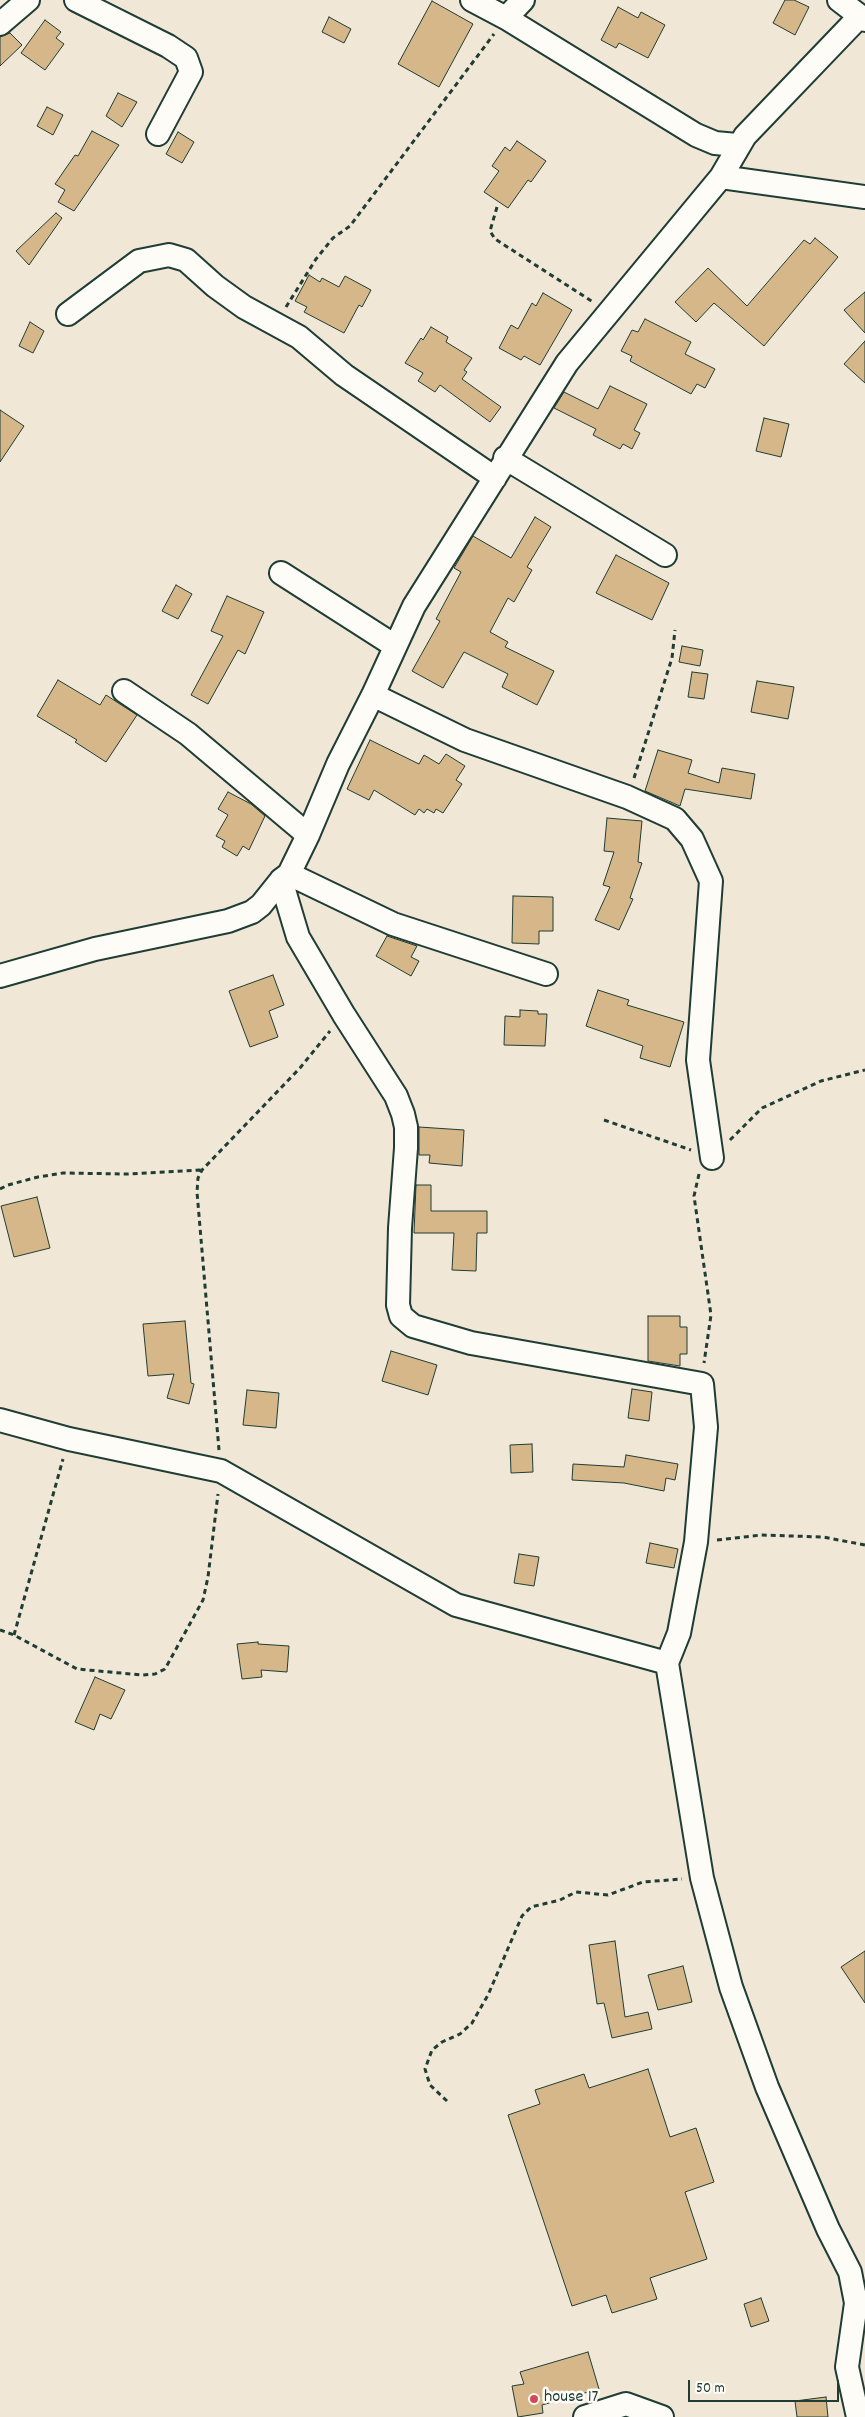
<!DOCTYPE html>
<style>
body{margin:0}
#map{position:relative;width:865px;height:2417px;overflow:hidden;background:#f1e7d6;font-family:Dekko,sans-serif}
canvas{display:block}
.scale{position:absolute;left:688px;top:2380px;width:151px;height:22px;box-sizing:border-box;border:2px solid #1f3d34;border-top:0;padding-left:6px;font-size:15px;line-height:18px;white-space:nowrap;color:#1f3d34;-webkit-text-stroke:4px #fdfcf7;paint-order:stroke}
</style>
<div id="map">
<canvas width="865" height="2417"></canvas>
<div class="scale">50 m</div>
</div>
<script>
const c = document.querySelector('canvas').getContext('2d');
c.lineJoin = 'round';
function paint(path, color) {
  c.fillStyle = color;
  c.fill(path, 'evenodd');
}
function shape(rows) {
  const path = new Path2D();
  for (const r of rows) {
    path.moveTo(r[0], r[1]);
    for (let i = 2; i < r.length; i += 2) path.lineTo(r[i], r[i + 1]);
  }
  return path;
}
function trace(path, color, width, dash) {
  c.strokeStyle = color;
  c.lineWidth = width;
  c.lineCap = dash ? 'butt' : 'round';
  c.setLineDash(dash || []);
  c.stroke(path);
}
function label(font, color, halo, rows, align = 'center') {
  c.font = font + ' Dekko,sans-serif';
  c.lineWidth = 5;
  c.setLineDash([]);
  c.textBaseline = 'middle';
  c.strokeStyle = halo;
  c.fillStyle = color;
  for (const [text, x, y, turn = 0] of rows) {
    c.save();
    c.translate(x, y);
    c.rotate((+turn || 0) * Math.PI / 180);
    c.textAlign = isNaN(turn) ? turn : align;
    if (halo) c.strokeText(text, 0, 0);
    c.fillText(text, 0, 0);
    c.restore();
  }
}
const building = shape([
 [785,0,794,0,809,7,795,35,773,23,785,0],
 [432,1,473,24,439,87,398,64,432,1],
 [618,7,638,18,641,12,665,25,648,58,619,43,616,48,601,40,618,7],
 [329,17,351,29,344,43,322,32,329,17],
 [45,20,61,32,56,38,64,44,45,70,21,53,45,20],
 [10,33,22,45,0,66,0,37,10,33],
 [118,93,137,102,122,127,106,116,118,93],
 [47,107,63,115,53,135,37,126,47,107],
 [92,131,119,145,74,211,58,202,65,190,55,184,75,155,78,156,92,131],
 [178,132,194,142,182,163,166,154,178,132],
 [517,141,546,161,531,182,528,180,508,208,484,192,499,171,492,166,505,147,510,151,517,141],
 [56,213,62,218,29,265,16,251,56,213],
 [815,238,838,257,764,346,714,303,696,322,675,302,708,268,747,306,804,240,810,244,815,238],
 [309,275,320,282,322,278,339,287,345,276,371,290,362,307,359,305,344,333,304,312,307,307,295,301,309,275],
 [865,292,865,333,844,310,865,292],
 [543,293,572,310,540,365,524,356,521,360,499,348,511,325,518,329,532,303,536,306,543,293],
 [645,319,691,342,685,354,715,369,705,388,697,384,691,394,630,361,632,356,621,351,632,330,638,332,645,319],
 [30,322,44,331,33,353,19,346,30,322],
 [431,327,448,337,446,342,472,358,464,370,467,372,462,379,501,407,490,422,440,385,435,392,418,381,423,373,405,363,421,338,423,340,431,327],
 [865,341,865,383,844,364,865,341],
 [610,386,647,404,634,430,640,433,632,449,623,444,620,449,593,435,596,429,554,408,564,392,598,409,610,386],
 [0,410,24,426,0,462,0,410],
 [764,418,789,424,781,457,756,451,764,418],
 [535,517,551,527,527,567,532,570,514,602,508,598,490,632,508,642,505,647,554,671,537,705,502,687,508,674,464,652,443,688,412,671,440,621,436,619,461,572,454,568,473,536,511,558,535,517],
 [616,555,669,583,652,620,596,593,616,555],
 [176,585,192,594,178,619,162,611,176,585],
 [227,596,264,612,245,654,238,650,208,704,191,695,223,636,211,631,227,596],
 [682,646,703,650,700,666,679,662,682,646],
 [692,672,708,674,704,699,688,697,692,672],
 [58,680,100,705,106,695,137,715,106,762,75,742,77,740,37,716,58,680],
 [757,681,794,687,788,719,751,712,757,681],
 [370,740,419,764,424,755,439,764,446,754,465,766,456,780,462,784,443,813,436,809,434,813,427,809,424,813,419,809,415,815,374,790,369,800,347,789,370,740],
 [658,750,692,760,688,773,719,783,722,768,755,774,751,799,685,789,680,806,645,791,658,750],
 [228,792,251,804,265,816,249,850,243,846,237,856,222,847,225,841,216,836,228,815,218,809,228,792],
 [607,818,642,821,638,862,642,863,630,898,633,899,619,930,595,920,610,887,603,885,614,852,604,851,607,818],
 [513,896,553,897,553,931,539,931,539,944,512,943,513,896],
 [387,936,417,946,411,957,419,961,411,976,376,956,387,936],
 [273,975,284,1005,269,1011,278,1037,250,1047,229,991,273,975],
 [598,990,629,1000,627,1005,684,1022,670,1067,640,1058,643,1046,586,1026,598,990],
 [520,1010,538,1011,538,1014,547,1014,545,1046,504,1045,505,1016,520,1017,520,1010],
 [419,1127,464,1130,462,1166,429,1163,430,1155,419,1155,419,1127],
 [416,1185,431,1185,431,1211,487,1211,487,1233,477,1233,476,1271,452,1270,454,1233,414,1233,416,1185],
 [37,1197,50,1248,14,1257,1,1206,37,1197],
 [648,1316,680,1316,680,1327,687,1327,687,1354,680,1354,680,1366,648,1361,648,1316],
 [185,1321,191,1383,194,1384,189,1404,167,1398,174,1374,148,1376,143,1324,185,1321],
 [391,1351,437,1365,428,1395,382,1381,391,1351],
 [632,1389,652,1392,649,1421,628,1418,632,1389],
 [247,1390,279,1393,276,1428,243,1425,247,1390],
 [532,1444,533,1472,511,1473,510,1445,532,1444],
 [626,1455,678,1464,675,1480,666,1478,664,1491,624,1483,572,1480,573,1464,624,1467,626,1455],
 [650,1543,678,1549,674,1568,646,1563,650,1543],
 [519,1554,539,1557,534,1586,514,1583,519,1554],
 [258,1642,258,1644,289,1646,287,1672,261,1670,262,1677,242,1679,237,1644,258,1642],
 [95,1677,125,1690,111,1719,100,1714,94,1730,75,1722,95,1677],
 [615,1941,625,2017,648,2012,652,2029,612,2038,604,2003,597,2004,589,1945,615,1941],
 [865,1951,865,2003,841,1967,865,1951],
 [683,1966,692,2002,658,2010,648,1975,683,1966],
 [648,2069,670,2137,696,2128,714,2182,685,2192,707,2259,650,2278,657,2299,612,2313,606,2295,572,2306,508,2115,540,2104,535,2090,584,2074,589,2088,648,2069],
 [761,2298,769,2321,751,2327,744,2304,761,2298],
 [588,2352,599,2389,542,2405,543,2413,518,2417,512,2386,524,2384,520,2372,588,2352],
 [826,2397,828,2417,797,2417,795,2401,826,2397]
]);
paint(building, '#d5b789');
trace(building, '#1f3d34', 1);
const street = shape([
 [76,0,168,46,186,58,191,72,158,134],
 [472,0,506,18,696,135,715,143,737,145],
 [839,0,865,20],
 [506,18,523,0],
 [0,24,28,0],
 [721,177,865,197],
 [68,314,139,261,169,255,186,260,215,286,244,307,299,337,344,375,495,478],
 [505,458,665,555],
 [281,573,395,646],
 [124,691,188,734,308,835],
 [373,695,465,740,627,797,675,819,692,839,711,881,698,1060,712,1158],
 [289,874,393,924,546,974],
 [281,880,298,937,344,1015,396,1096,403,1114,406,1127,406,1148,400,1228,398,1305,401,1316,413,1326,471,1343,702,1384,706,1427,696,1542,679,1633,667,1663,702,1878,731,1987,767,2087,828,2229,850,2272,856,2303,847,2367,858,2417],
 [0,976,95,949,228,921,252,912,261,905,281,880,289,874,308,835,338,764,373,695,414,606,567,363,721,177,745,136,859,17],
 [0,1420,69,1439,221,1471,456,1605,667,1663],
 [585,2417,626,2404,662,2417]
]);
trace(street, '#1f3d34', 26);
trace(shape([
 [497,207,490,231,495,239,593,302],
 [286,307,316,259,333,238,350,226,494,34],
 [634,778,672,658,675,630],
 [604,1120,691,1150],
 [730,1140,762,1108,821,1081,865,1070],
 [699,1174,694,1196,711,1315,704,1363],
 [0,1189,8,1185,38,1177,63,1173,127,1174,202,1170],
 [219,1450,197,1192,198,1178,202,1170,300,1068,330,1031],
 [717,1540,761,1535,823,1537,865,1545],
 [0,1630,14,1635,77,1669,142,1675,155,1674,165,1669,203,1600,208,1577,218,1494],
 [14,1635,63,1459],
 [447,2101,430,2085,425,2069,432,2050,442,2042,460,2034,472,2023,488,1995,522,1916,531,1907,560,1900,576,1892,608,1895,643,1882,682,1879]
]), '#1f3d34', 3, [5, 4]);
trace(street, '#fdfcf7', 22);
for (const [x, y, r, color] of [
 [534,2399,5,"#d1495b"]
]) {
  const dot = new Path2D();
  dot.arc(x, y, r, 0, 2 * Math.PI);
  c.fillStyle = color;
  c.fill(dot);
  trace(dot, '#fdfcf7', 2);
}
label('18px', '#1f3d34', '#fdfcf7', [
 ["house 17",544,2399]
], 'left');
</script>
